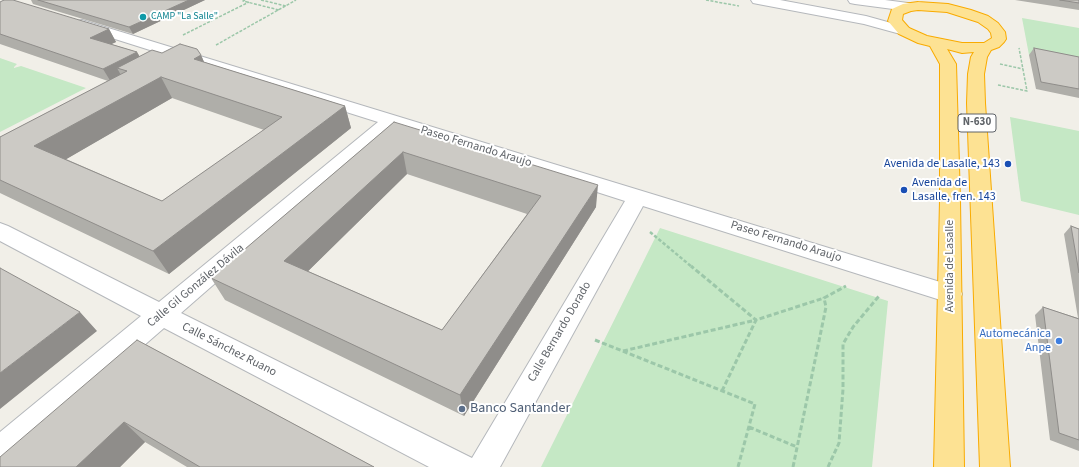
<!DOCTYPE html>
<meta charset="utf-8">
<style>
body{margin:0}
canvas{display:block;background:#f1efe8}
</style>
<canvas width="1079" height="467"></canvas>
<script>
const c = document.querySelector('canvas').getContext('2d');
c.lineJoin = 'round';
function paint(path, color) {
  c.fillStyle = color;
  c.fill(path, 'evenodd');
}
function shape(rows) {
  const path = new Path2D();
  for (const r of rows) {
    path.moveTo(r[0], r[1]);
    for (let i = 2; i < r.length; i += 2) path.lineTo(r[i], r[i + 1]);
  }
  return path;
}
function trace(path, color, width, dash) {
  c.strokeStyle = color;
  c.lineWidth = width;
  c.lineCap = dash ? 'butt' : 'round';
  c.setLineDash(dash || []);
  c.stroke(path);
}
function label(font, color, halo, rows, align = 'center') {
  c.font = font + ' "Source Sans 3",sans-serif';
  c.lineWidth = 4;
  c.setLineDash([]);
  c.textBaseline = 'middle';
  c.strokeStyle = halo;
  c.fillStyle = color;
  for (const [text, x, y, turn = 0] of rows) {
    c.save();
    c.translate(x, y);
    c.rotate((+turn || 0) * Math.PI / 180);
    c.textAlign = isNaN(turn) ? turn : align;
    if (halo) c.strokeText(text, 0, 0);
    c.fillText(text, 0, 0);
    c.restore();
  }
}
paint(shape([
 [1022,18,1079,28,1079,65,1029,55],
 [0,58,17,64,14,67,14,68,21,66,86,88,0,132],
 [1010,117,1079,131,1079,215,1021,201],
 [660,228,888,301,872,467,541,467]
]), '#c5e8c5');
const minor = shape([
 [751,0,780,0,866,16,909,28,911,31,909,34,904,35,864,24,758,4,753,3,751,0],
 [848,0,885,0,908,3,913,4,915,7,913,10,908,11,855,4,850,3,848,0],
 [82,20,950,285,959,287,962,294,959,301,950,303,643,206,500,467,429,467,164,328,11,461,0,466,0,432,141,316,0,241,0,223,8,226,159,302,378,122,77,27,75,24,77,21,82,20],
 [394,127,625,201,472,458,181,313,394,127]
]);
const highway = shape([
 [918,2,948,4,971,10,988,16,998,23,1005,32,1006,39,1004,42,999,47,991,50,987,57,984,74,985,103,1010,467,980,467,967,103,968,74,971,57,974,52,962,53,947,49,956,64,960,200,964,467,934,467,940,200,940,64,930,46,918,43,899,34,888,21,892,9,903,4,918,2],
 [918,10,947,12,978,22,988,29,991,33,992,38,984,43,962,43,927,36,909,28,902,20,903,14,911,11,918,10]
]);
trace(minor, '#b5b8bc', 2);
trace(highway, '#f9ab00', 2);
trace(shape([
 [245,0,243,1,279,10],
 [261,0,286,6],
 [706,0,739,6],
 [183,35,249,2],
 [216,45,296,0],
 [1000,64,1023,69],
 [998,85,1027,91,1019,48]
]), '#9cc7a9', 1.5, [3, 1.5]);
trace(shape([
 [650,232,692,267]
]), '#9cc7a9', 2.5, [3.5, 2]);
trace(shape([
 [595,340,755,404,738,467],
 [623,351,756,320,691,266],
 [722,391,756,320,824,298],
 [749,427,797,447],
 [793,467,826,307,824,298,846,286],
 [828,467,839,443,843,389,843,344,853,327,879,296]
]), '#9cc7a9', 3, [5, 2.5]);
paint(minor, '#fff');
paint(highway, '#fde293');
paint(shape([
 [31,0,205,0,133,34,33,4],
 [1015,0,1079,0,1079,10],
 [0,2,109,29,116,42,111,44,137,52,140,57,162,53,201,55,204,62,345,106,351,128,169,274,0,193,0,137,108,81,0,44],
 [172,98,264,130,162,201,66,159],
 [1034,48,1079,57,1079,98,1036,89,1029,55],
 [394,122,596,207,464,416,225,300,211,278],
 [407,174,527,214,442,330,308,271],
 [1071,226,1079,229,1079,451,1050,440,1035,315,1043,307,1078,318,1064,234],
 [137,340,374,467,187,467,145,442,120,467,0,467]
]), '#afaea9');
paint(shape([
 [189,0,205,0,133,34,129,27],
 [109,29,116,42,97,51,90,38],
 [137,52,144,65,127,71,117,68,122,77,111,82,103,69],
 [201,55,210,76,194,59],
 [161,77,172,98,51,168,34,146],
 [345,106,351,128,169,274,153,251],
 [403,152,407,174,295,284,284,261],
 [598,185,596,207,464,416,460,395],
 [80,312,97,331,0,409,0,373],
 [124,422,145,442,120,467,76,467]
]), '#8f8d8a');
const building = shape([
 [4,0,13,0,109,29,90,38,137,52,103,69,0,34,0,2,4,0],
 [38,0,189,0,129,27,38,0],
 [1060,0,1079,0,1079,3,1060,0],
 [180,44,197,49,201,55,194,59,345,106,153,251,0,180,0,137,127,71,117,68,152,50,162,53,180,44],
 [161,77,282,117,162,201,34,146,161,77],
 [1034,48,1079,57,1079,89,1041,82,1034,48],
 [394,122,598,185,460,395,211,278,394,122],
 [403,152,541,196,442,330,284,261,403,152],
 [1071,226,1079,229,1079,273,1071,226],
 [0,268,80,312,0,373,0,268],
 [1043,307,1079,319,1079,440,1059,433,1043,307],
 [137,340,374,467,200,467,124,422,76,467,0,467,0,457,137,340]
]);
paint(building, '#cccac5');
trace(building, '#8f8d8a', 1);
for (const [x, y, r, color] of [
 [143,17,4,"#0f9aa8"],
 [1008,164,4,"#1a4fb4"],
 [904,190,4,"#1a4fb4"],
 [1059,341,4,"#3f7fe0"],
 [462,409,4,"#5c6f8a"]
]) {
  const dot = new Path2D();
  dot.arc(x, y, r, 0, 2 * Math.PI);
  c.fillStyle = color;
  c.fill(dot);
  trace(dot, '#fff', 1.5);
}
label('10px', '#0d838f', '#fff', [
 ["CAMP \"La Salle\"",151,17]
], 'left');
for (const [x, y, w] of [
 [977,123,38]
]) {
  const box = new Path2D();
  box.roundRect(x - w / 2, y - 9, w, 18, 3);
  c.fillStyle = '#fff';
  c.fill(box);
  trace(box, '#5f6368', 1);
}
label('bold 11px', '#5f6368', null, [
 ["N-630",977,123]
]);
label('12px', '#5f6368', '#fff', [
 ["Paseo Fernando Araujo",476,147,17],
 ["Paseo Fernando Araujo",786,242,17],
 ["Avenida de Lasalle",950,266,-90],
 ["Calle Gil González Dávila",196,286,-40],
 ["Calle Bernardo Dorado",560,332,-60],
 ["Calle Sánchez Ruano",229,350,27]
]);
label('12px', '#164399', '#fff', [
 ["Avenida de Lasalle, 143",1000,164],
 ["Avenida de",912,183,"left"],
 ["Lasalle, fren. 143",912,197,"left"]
], 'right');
label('12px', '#366cbe', '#fff', [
 ["Automecánica",1051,334],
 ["Anpe",1051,348]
], 'right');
label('14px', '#4e5e75', '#fff', [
 ["Banco Santander",470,409]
], 'left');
</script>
